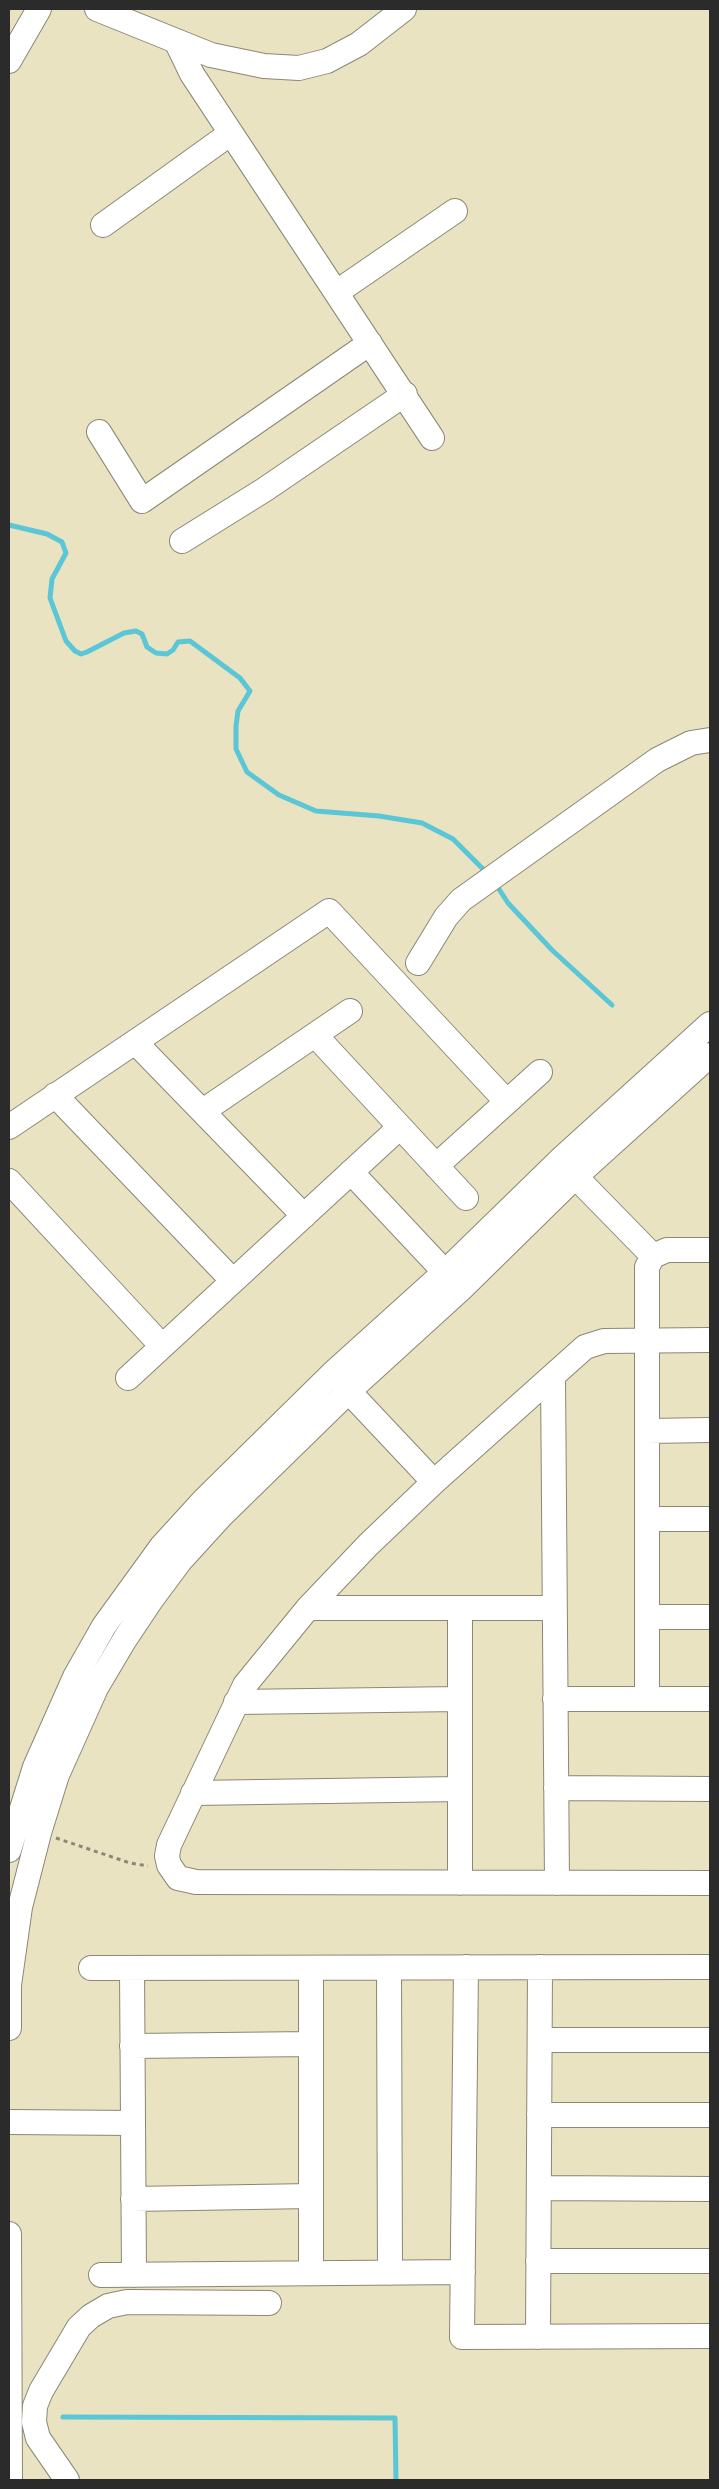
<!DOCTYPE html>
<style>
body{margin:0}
#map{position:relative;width:719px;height:2489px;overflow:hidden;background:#eae3c2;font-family:"Gochi Hand",sans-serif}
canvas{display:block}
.frame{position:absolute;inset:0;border:10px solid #2b2b2b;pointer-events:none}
</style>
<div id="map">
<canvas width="719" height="2489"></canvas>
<div class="frame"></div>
</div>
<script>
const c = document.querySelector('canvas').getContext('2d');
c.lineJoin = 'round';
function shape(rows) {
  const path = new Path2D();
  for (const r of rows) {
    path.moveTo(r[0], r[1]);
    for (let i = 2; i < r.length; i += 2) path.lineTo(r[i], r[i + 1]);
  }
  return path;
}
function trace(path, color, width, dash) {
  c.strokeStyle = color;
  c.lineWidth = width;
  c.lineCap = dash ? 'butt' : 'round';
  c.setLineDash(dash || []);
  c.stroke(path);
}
trace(shape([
 [9,525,47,534,62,542,66,553,52,579,50,598,66,641,75,651,81,654,87,652,124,633,136,631,142,634,147,647,156,653,167,654,173,650,178,642,190,641,240,678,250,691,238,711,236,726,236,749,247,772,279,795,316,811,379,816,422,823,453,839,488,874],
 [495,883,508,903,552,950,612,1005],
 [63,2417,395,2418,396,2480]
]), '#5bc6d6', 5);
const minor = shape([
 [97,9,211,55,264,66,299,68,327,61,359,44,404,9],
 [176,41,192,74,432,438],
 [9,61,39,9],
 [103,225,231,133],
 [337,292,455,211],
 [99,432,142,501,370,343],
 [182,541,264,490,405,394],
 [418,963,446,917,461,900,657,760,691,743,710,740],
 [315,1035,466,1198],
 [135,1042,304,1216],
 [55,1095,233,1281],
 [203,1111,350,1011],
 [9,1127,329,911,507,1102],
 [436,1166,540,1072],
 [565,1166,653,1256],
 [351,1172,456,1284],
 [9,1181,162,1346],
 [710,1340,604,1341,585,1347,434,1482,368,1545,308,1608,245,1685,169,1845,167,1856,169,1865,178,1878,196,1882,710,1883],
 [553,1376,557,1883],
 [128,1378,400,1127],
 [338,1380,434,1482],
 [647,1431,710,1430],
 [647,1519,710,1519],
 [308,1608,554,1608],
 [647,1617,710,1617],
 [555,1699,710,1699],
 [647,1699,647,1267,653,1256,667,1250,710,1250],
 [236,1702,460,1699],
 [556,1788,710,1789],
 [193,1793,460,1789],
 [9,1850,35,1767,75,1677,104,1626,162,1546,204,1500,332,1374,445,1272,559,1161,710,1024],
 [460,1883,460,1608],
 [466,1967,462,2337,710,2336],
 [91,1968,710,1967],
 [132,1968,134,2275],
 [311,1968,311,2273],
 [389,1968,390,2273],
 [9,2028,9,1985,20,1907,39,1833,57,1775,96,1688,125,1639,151,1600,180,1561,221,1516,267,1471,349,1391,461,1289,575,1177,710,1055],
 [540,2040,710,2040],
 [132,2046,311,2044],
 [539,2115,710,2115],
 [9,2122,133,2123],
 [539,2188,710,2189],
 [133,2199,311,2196],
 [9,2234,10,2480],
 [538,2261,710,2261],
 [101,2275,463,2272],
 [538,2337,540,1967],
 [67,2480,38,2438,34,2422,35,2406,41,2391,79,2327,91,2316,108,2306,127,2302,269,2303]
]);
trace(minor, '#8a8776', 26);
trace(shape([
 [56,1838,130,1863,148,1866]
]), '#8a8776', 3, [4, 4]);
trace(minor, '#fff', 24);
</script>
